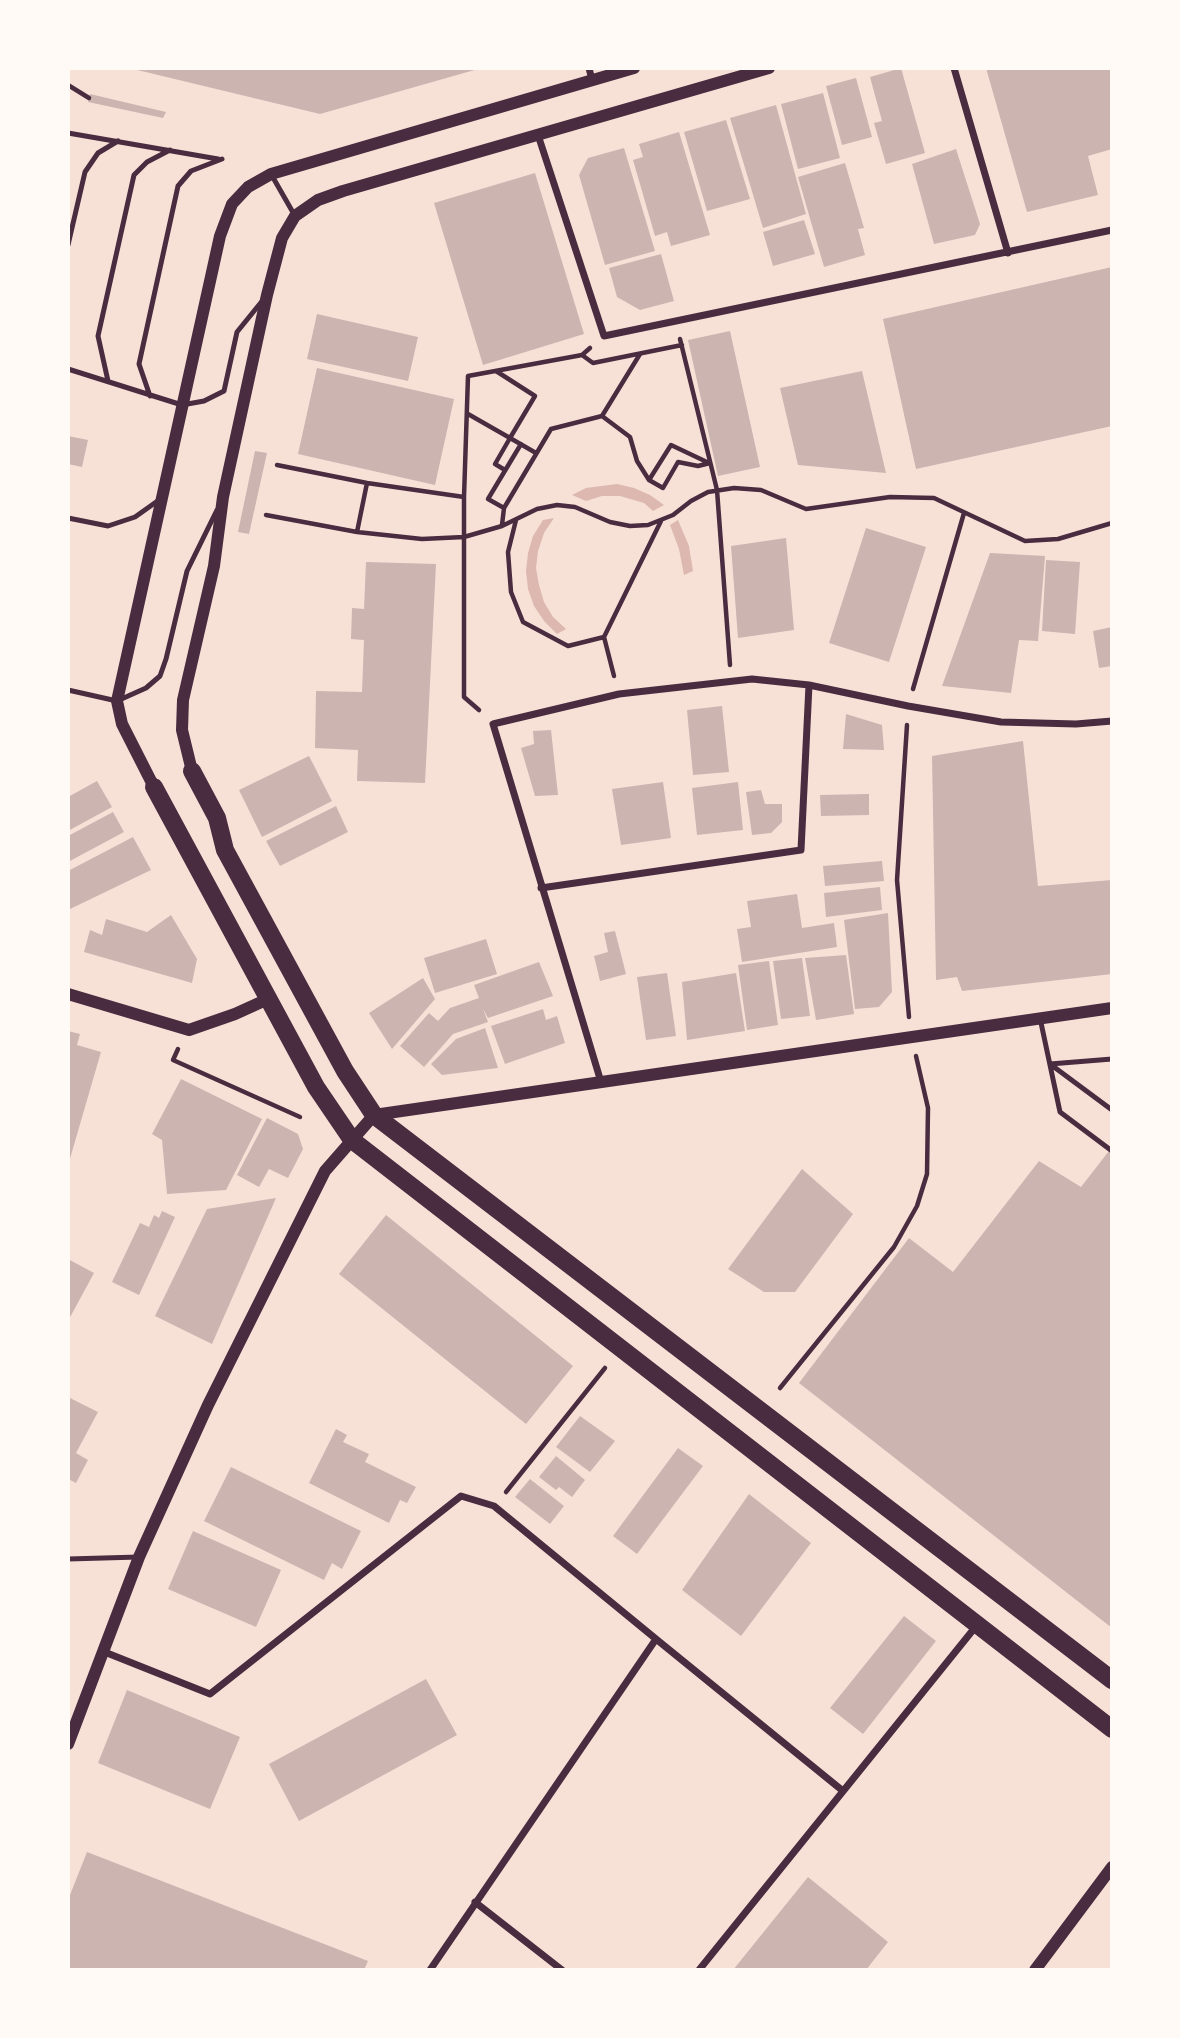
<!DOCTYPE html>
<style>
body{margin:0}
#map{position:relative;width:1180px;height:2038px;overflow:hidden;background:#f7e1d7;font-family:Karla,sans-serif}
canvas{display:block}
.frame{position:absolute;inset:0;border:70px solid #fffaf5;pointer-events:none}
</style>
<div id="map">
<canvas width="1180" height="2038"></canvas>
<div class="frame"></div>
</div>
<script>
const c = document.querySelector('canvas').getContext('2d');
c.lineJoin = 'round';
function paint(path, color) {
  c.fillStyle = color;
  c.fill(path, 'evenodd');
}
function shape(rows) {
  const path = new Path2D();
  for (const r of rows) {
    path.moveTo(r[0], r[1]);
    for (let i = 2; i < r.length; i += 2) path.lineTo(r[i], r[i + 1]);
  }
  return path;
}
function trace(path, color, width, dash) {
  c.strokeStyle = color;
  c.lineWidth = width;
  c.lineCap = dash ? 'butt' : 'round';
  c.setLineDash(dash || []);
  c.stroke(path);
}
paint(shape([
 [617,484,634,488,650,495,664,505,653,511,644,503,620,496,602,496,586,501,572,495,586,488],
 [554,518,544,533,538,551,536,568,539,585,544,602,553,617,566,629,557,634,544,621,534,606,528,589,526,571,528,553,533,536,543,520],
 [678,520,689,546,693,571,684,575,679,549,670,525]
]), '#dcb8b0');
paint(shape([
 [129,68,478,68,478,69,320,114],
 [901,68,925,153,886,164,874,123,882,121,870,77],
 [986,68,1112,68,1112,149,1088,156,1098,195,1027,212],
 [856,78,872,137,842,145,826,86],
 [823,93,840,158,798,169,781,104],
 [90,94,166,112,163,118,88,102],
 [776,105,806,214,763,228,730,118],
 [726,120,750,199,707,211,684,132],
 [679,132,710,235,671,246,667,232,655,236,633,160,643,157,639,144],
 [624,148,655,251,605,265,579,175,588,158],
 [956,149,980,224,975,235,934,244,912,164],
 [845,163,864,228,858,229,865,255,824,267,798,177],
 [535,173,584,334,483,365,434,203],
 [804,220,815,254,773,266,763,232],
 [661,254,674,301,640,310,617,297,609,268],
 [1112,267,1112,426,916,469,883,319],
 [317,314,418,337,408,381,307,359],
 [730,331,760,467,718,476,688,340],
 [317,368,454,399,435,485,298,454],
 [862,371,886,473,798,465,780,388],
 [68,436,88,440,82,467,68,464],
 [255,451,267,453,249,534,238,532],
 [866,528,926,547,889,662,829,643],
 [786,538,794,630,738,638,731,546],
 [990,553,1045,556,1038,641,1019,640,1011,693,942,686],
 [1046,560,1080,562,1075,634,1042,631],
 [366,562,436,564,425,783,357,781,358,750,315,748,316,691,362,692,364,640,351,639,352,608,364,609],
 [1112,627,1112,666,1099,668,1093,631],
 [722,706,729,772,693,775,687,710],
 [846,714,882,725,884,750,843,749],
 [551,730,558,795,535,796,521,748,534,744,533,731],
 [1023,741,1038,886,1112,880,1112,974,962,991,957,977,936,980,932,756],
 [309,756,332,801,262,837,239,790],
 [97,781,112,807,68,831,68,797],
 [663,782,671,838,621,845,612,789],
 [738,782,743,830,697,835,692,788],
 [761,790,765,804,782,804,782,822,771,833,752,835,746,792],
 [869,794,869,815,821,816,820,795],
 [336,806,348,832,280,866,266,841],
 [113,812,124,832,68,862,68,836],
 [133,837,151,870,68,910,68,871],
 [882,861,884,881,825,886,823,866],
 [880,887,882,910,826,917,824,893],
 [797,894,802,928,834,923,837,947,742,962,737,929,751,927,747,901],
 [888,913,892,992,879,1007,855,1009,844,920],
 [171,915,197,959,192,983,84,952,90,930,102,935,106,919,147,932],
 [615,931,626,974,600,981,594,956,608,952,604,933],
 [486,939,497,974,435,993,424,958],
 [846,955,854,1014,816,1020,805,958],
 [802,958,810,1016,781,1019,773,961],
 [769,961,778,1025,747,1030,738,965],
 [539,962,553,996,488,1018,483,1009,488,1022,453,1034,424,1067,400,1046,429,1013,438,1021,450,1008,479,998,474,985],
 [667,973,676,1036,646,1040,637,977],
 [736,973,745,1031,687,1040,682,982],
 [423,978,435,999,392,1049,369,1013],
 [543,1009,546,1020,557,1016,565,1043,505,1064,491,1026],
 [485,1028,498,1068,442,1075,431,1064,456,1039],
 [68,1031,80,1034,77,1045,101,1052,69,1162],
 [181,1079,262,1119,226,1190,167,1194,162,1140,152,1134],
 [267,1118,298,1134,303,1149,288,1178,269,1169,259,1187,237,1175],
 [1112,1147,1112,1628,799,1383,909,1238,953,1272,1039,1161,1081,1187],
 [802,1169,853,1214,795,1292,764,1292,728,1269],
 [276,1198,212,1344,155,1316,207,1209],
 [162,1211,175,1217,139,1295,112,1282,140,1223,149,1227,154,1215,159,1218],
 [386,1215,573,1366,526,1424,339,1274],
 [68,1259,94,1273,68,1321],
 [68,1397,98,1412,76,1453,88,1460,76,1483,68,1479],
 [580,1416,615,1441,590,1472,556,1447],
 [336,1429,347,1435,343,1442,369,1454,365,1462,416,1487,407,1503,400,1500,389,1523,309,1483],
 [678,1448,703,1466,637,1554,613,1536],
 [556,1456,585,1480,572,1497,559,1487,556,1490,539,1477],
 [231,1467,361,1531,342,1569,332,1563,324,1580,204,1521],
 [530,1479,564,1506,550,1524,515,1497],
 [749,1494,811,1543,741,1636,682,1590],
 [193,1531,281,1570,256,1627,168,1589],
 [904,1616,936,1641,863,1734,830,1708],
 [426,1679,457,1735,299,1821,269,1764],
 [127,1690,240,1737,210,1809,98,1763],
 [87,1852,368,1961,364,1970,68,1970,68,1900],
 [808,1877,888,1942,866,1970,733,1970]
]), '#ccb4b1');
trace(shape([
 [68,85,89,98],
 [680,339,717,490,730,665],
 [582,355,593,363,682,345],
 [468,414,510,438,535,396,496,371],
 [602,416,630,437,637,461,649,480,663,488,678,462,698,466,710,463],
 [277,465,367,483,464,497],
 [505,470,495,464,510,438,536,453],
 [649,480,671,445,709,463],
 [504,508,488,499,521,444],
 [266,515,357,532,422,539,464,537,502,526,537,509,557,505,575,507,610,522,630,526,648,525,673,515,691,501,708,492,734,488,761,490,806,509,890,497,934,498,1025,541,1058,539,1112,523],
 [516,520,508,552,511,592,523,622,568,646,604,637],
 [502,525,504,508,551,429,602,416,640,354],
 [357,532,367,483],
 [614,676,604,637,661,521],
 [913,689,964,513],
 [479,710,464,697,464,497,468,376,582,355,590,348],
 [907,725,897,880,909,1017],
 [178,1049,173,1060,300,1117],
 [780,1388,894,1247,917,1206,927,1174,928,1108,916,1056],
 [506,1492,605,1368]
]), '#4a2c40', 4.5);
trace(shape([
 [68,133,218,159],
 [271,174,295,216],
 [68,245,85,172,98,153,118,141],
 [68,369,182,405,204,401,224,391,237,332,263,300],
 [108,381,98,336,134,175,147,162,170,150],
 [150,396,139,364,178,186,191,171,222,159],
 [68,518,108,526,135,517,159,500],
 [68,690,117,701,146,688,160,676,166,659,187,571,217,510],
 [1040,1018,1060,1112,1112,1151],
 [1050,1064,1112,1110],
 [1050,1064,1112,1059],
 [68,1559,139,1557]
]), '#4a2c40', 5);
trace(shape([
 [589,68,592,80],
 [954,68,1008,253],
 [538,135,604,336,1112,230],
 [541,888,801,850,809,685],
 [601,1082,493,724,619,694,752,679,809,685,908,706,1001,722,1076,724,1112,721],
 [102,1651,210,1694,461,1496,494,1506,656,1639],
 [475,1902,562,1970],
 [430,1970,656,1639,843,1791],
 [699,1970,977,1625]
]), '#4a2c40', 7);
trace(shape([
 [192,771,182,730,183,700,214,566,223,497,267,295,282,238,295,216,318,200,343,191,769,68],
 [154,787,122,724,117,701,220,236,232,204,248,187,271,174,634,68],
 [68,994,189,1030,235,1014,268,999],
 [68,1744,139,1557,208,1405,325,1171,374,1115,1112,1008],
 [1035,1970,1112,1867]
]), '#4a2c40', 12);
trace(shape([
 [192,771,217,818,225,850,345,1071,374,1115,1112,1680],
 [154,787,316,1087,352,1140,1112,1729]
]), '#4a2c40', 18);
</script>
